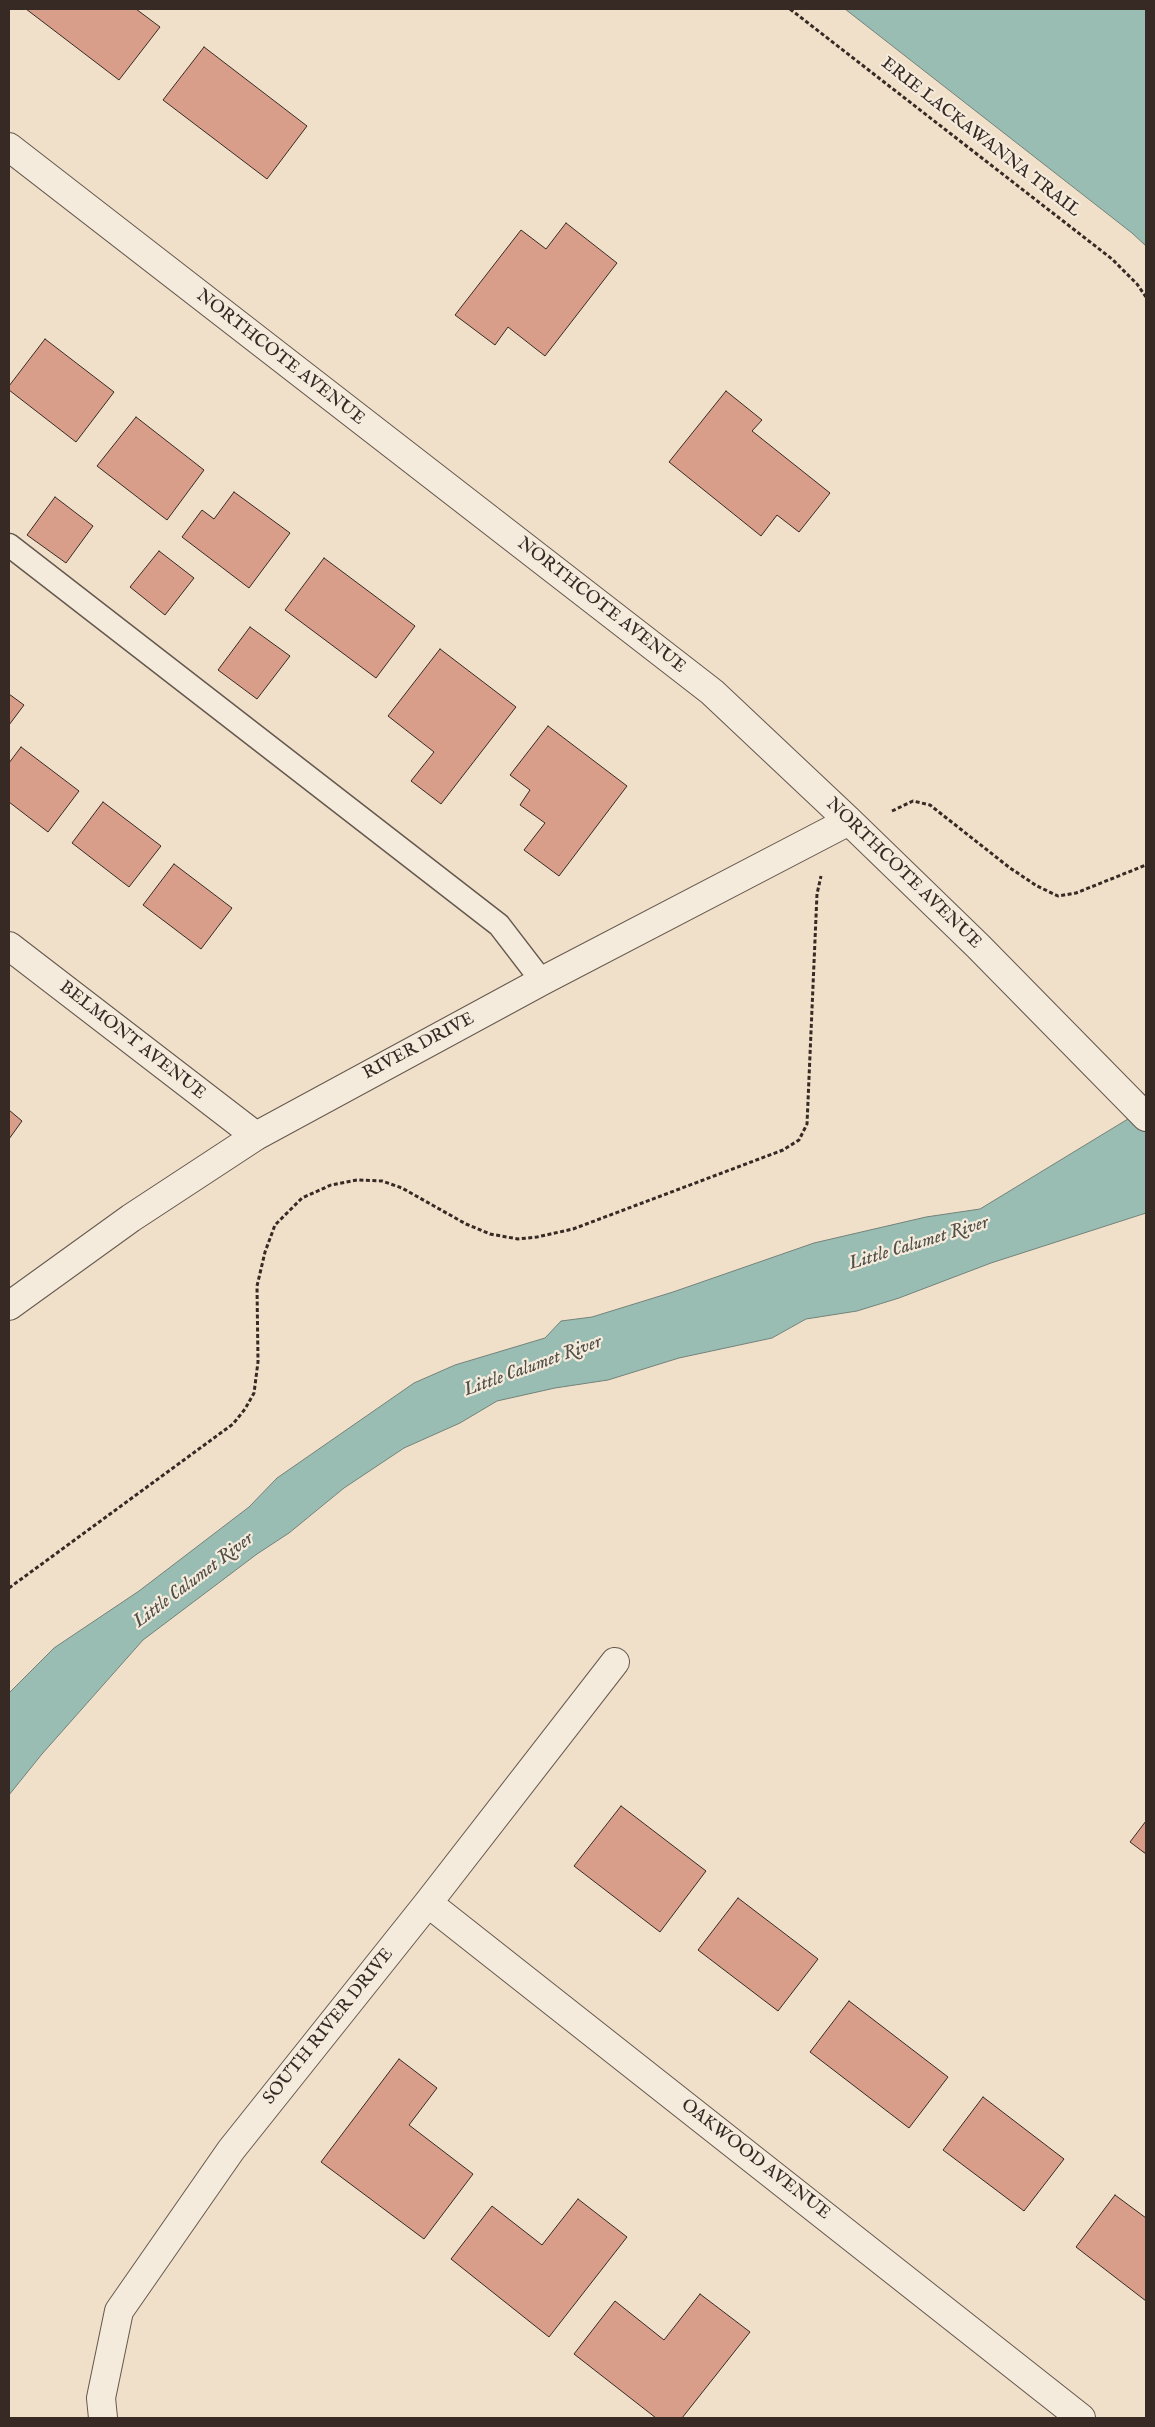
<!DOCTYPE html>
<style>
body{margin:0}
#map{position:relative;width:1155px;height:2427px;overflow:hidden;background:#f0e0c9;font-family:"IM FELL English",serif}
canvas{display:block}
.frame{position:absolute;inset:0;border:10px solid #372a25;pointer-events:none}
</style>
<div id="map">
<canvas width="1155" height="2427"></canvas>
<div class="frame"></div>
</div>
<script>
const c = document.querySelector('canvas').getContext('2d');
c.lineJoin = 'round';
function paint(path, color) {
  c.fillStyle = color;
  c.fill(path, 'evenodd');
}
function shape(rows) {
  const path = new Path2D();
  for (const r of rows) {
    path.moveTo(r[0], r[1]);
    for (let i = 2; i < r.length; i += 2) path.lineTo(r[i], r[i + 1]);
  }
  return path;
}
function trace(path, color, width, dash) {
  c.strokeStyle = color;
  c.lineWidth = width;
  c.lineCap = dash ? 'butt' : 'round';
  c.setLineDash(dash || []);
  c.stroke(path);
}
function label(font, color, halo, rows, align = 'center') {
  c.font = font + ' "IM FELL English",serif';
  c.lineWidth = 4.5;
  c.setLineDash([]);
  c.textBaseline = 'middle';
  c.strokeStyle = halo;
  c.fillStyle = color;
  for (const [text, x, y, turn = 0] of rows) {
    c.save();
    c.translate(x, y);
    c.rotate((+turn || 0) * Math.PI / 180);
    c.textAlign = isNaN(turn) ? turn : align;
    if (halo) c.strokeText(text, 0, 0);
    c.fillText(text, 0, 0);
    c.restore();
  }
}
const water = shape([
 [845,9,1146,9,1146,246,1132,233,845,9],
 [1146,1108,1146,1213,991,1263,899,1298,857,1311,806,1319,772,1338,679,1358,608,1380,555,1388,497,1401,460,1423,404,1448,344,1488,289,1533,257,1554,143,1640,42,1754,9,1795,9,1693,54,1648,139,1591,249,1507,277,1478,414,1383,455,1365,545,1338,561,1321,592,1317,673,1292,814,1243,926,1217,980,1209,1146,1108]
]);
paint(water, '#9abdb3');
trace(water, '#72827a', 1);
const building = shape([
 [26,9,136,9,160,27,119,80,26,9],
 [204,47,307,126,267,179,163,100,204,47],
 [566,223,617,263,545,356,508,327,495,345,455,315,521,230,546,249,566,223],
 [45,339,114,392,76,442,9,390,9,386,45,339],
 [726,391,762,420,752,431,830,493,799,532,777,515,761,536,669,462,726,391],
 [136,417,204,470,167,520,97,466,136,417],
 [234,492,290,533,249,588,182,537,202,510,214,519,234,492],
 [55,497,93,526,66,563,27,535,55,497],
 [159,551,194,578,165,615,130,587,159,551],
 [324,558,415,626,376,678,285,610,324,558],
 [250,627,290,656,257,699,218,670,250,627],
 [440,649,516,707,441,804,411,781,434,752,388,716,440,649],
 [9,694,24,705,9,725,9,694],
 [548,726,627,786,559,876,524,850,545,823,520,805,530,790,510,775,548,726],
 [21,747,79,791,48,832,9,802,9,763,21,747],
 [103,802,161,846,129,887,72,843,103,802],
 [174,864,232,908,201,949,143,905,174,864],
 [9,1110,22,1121,9,1139,9,1110],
 [621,1806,706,1871,660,1932,574,1866,621,1806],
 [1146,1821,1146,1854,1130,1842,1146,1821],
 [738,1898,818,1959,778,2011,698,1950,738,1898],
 [849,2001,948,2077,909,2128,810,2052,849,2001],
 [399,2059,437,2088,409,2125,473,2174,424,2239,321,2162,399,2059],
 [983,2097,1064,2159,1024,2211,943,2150,983,2097],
 [1115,2195,1146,2218,1146,2301,1076,2247,1115,2195],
 [578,2199,627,2237,549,2337,451,2259,492,2206,542,2245,578,2199],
 [700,2294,750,2332,682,2418,656,2418,574,2354,615,2301,664,2340,700,2294]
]);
paint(building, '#d99e89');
trace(building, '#372a25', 1);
const service = shape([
 [9,545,499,925,542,981]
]);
const minor = shape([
 [9,147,712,692,849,821,978,946,1146,1117],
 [9,946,256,1136],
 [9,1306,131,1218,256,1136,542,981,849,821],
 [428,1903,1081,2418],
 [103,2418,101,2398,119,2311,231,2150,428,1903,615,1662]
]);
trace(service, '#65584e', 25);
trace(minor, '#65584e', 30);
trace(shape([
 [790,9,1112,259,1137,284,1146,297],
 [892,811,913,801,930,805,1010,868,1037,886,1058,896,1076,893,1146,865],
 [9,1588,233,1424,245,1409,254,1393,258,1362,257,1286,265,1252,275,1225,302,1198,331,1185,357,1180,382,1181,402,1188,466,1224,490,1234,518,1239,537,1237,573,1229,783,1150,799,1140,807,1124,817,894,821,876]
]), '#372a25', 3, [4, 2.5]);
trace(service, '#f5ebdc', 22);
trace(minor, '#f5ebdc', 28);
label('18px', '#372a25', '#f5ebdc', [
 ["ERIE LACKAWANNA TRAIL",980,138,38],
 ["NORTHCOTE AVENUE",280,358,38],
 ["NORTHCOTE AVENUE",601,606,38],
 ["NORTHCOTE AVENUE",903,874,44],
 ["BELMONT AVENUE",132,1041,38],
 ["RIVER DRIVE",419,1047,-28],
 ["SOUTH RIVER DRIVE",329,2027,-51],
 ["OAKWOOD AVENUE",755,2160,38]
]);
label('italic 19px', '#504f48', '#f5ebdc', [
 ["Little Calumet River",919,1244,-17],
 ["Little Calumet River",533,1367,-20],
 ["Little Calumet River",194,1581,-37]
]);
</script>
